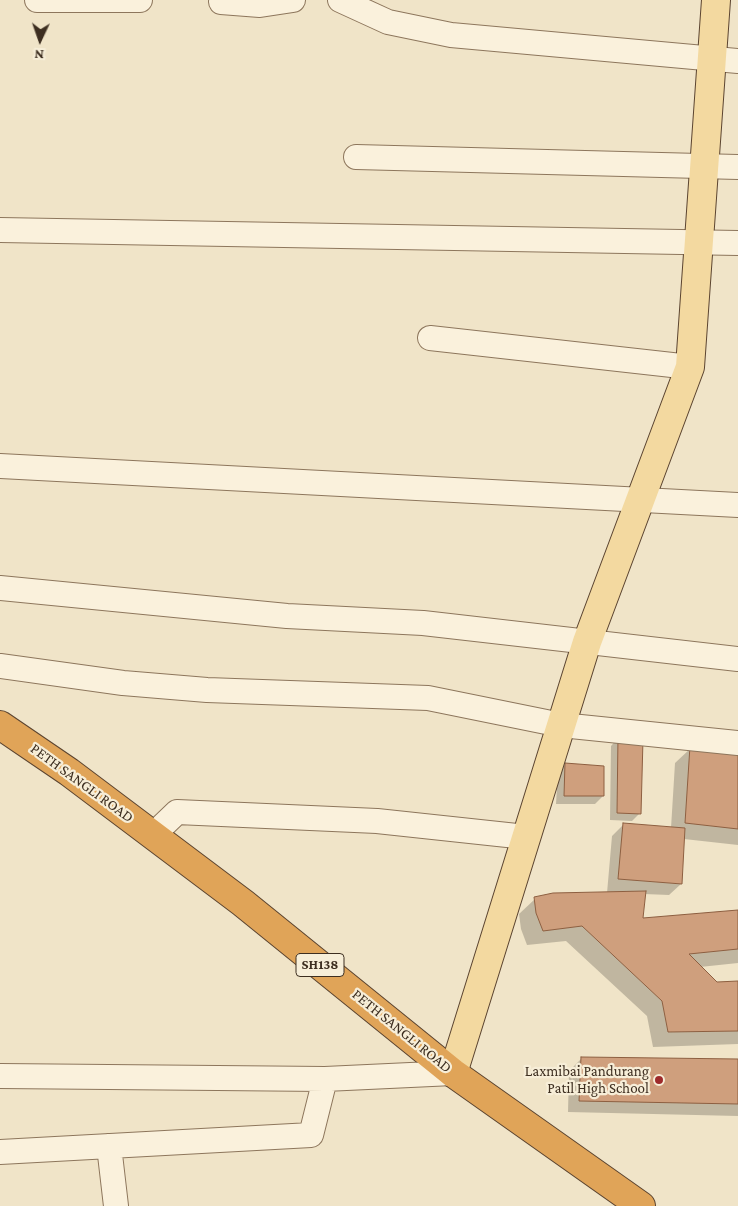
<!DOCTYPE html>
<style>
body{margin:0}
#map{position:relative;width:738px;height:1206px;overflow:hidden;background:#f0e4c8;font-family:"Crimson Pro",serif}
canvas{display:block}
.north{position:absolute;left:15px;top:15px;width:50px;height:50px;-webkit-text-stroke:4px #f7eed8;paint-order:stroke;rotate:183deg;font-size:14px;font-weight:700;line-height:20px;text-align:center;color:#3d2e20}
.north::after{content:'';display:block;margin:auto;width:18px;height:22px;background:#3d2e20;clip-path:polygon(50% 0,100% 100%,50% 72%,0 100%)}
</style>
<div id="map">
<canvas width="738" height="1206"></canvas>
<div class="north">N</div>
</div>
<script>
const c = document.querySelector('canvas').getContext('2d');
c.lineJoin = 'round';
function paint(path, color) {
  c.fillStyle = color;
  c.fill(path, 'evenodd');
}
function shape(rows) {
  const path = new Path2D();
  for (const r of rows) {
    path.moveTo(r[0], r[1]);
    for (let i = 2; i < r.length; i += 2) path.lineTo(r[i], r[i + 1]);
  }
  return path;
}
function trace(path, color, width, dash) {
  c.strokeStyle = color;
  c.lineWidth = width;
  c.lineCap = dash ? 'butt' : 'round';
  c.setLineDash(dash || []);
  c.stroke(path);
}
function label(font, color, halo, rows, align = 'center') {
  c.font = font + ' "Crimson Pro",serif';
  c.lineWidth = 4.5;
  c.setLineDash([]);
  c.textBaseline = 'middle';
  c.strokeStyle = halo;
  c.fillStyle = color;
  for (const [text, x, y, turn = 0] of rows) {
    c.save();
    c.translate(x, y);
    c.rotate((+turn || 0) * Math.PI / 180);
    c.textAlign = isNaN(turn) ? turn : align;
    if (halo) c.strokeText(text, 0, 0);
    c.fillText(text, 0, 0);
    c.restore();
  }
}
paint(shape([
 [618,738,640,813,632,821,610,820,611,746],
 [691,748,738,752,738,845,684,839,681,884,669,895,644,894,642,920,738,911,738,963,700,967,717,983,738,983,738,1044,653,1047,647,1016,566,941,527,945,521,929,519,914,535,899,607,893,612,836,624,824,671,828,675,763],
 [566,764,603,796,595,804,556,804,558,772],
 [581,1059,738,1061,738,1116,568,1112,569,1071]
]), '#0003');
const building = shape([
 [618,737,643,739,641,814,617,813,618,737],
 [690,746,738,751,738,829,685,823,690,746],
 [565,763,604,766,604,796,564,796,565,763],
 [623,823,685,828,682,884,618,879,623,823],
 [646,891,643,918,738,910,738,949,689,954,717,982,738,981,738,1031,668,1032,662,1001,582,926,543,931,536,913,534,897,553,893,646,891],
 [581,1057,738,1059,738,1104,579,1101,581,1057]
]);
paint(building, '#cf9f7d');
trace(building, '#8d5f41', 1);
const minor = shape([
 [37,0,140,0],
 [340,0,388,22,451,35,738,61],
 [221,2,260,5,293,0],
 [356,157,738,167],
 [0,230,738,243],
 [430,338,690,367],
 [0,466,738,505],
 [0,588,287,616,423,623,738,659],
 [0,666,123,683,207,690,428,698,561,725,738,743],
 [153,835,177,812,377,821,526,837],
 [0,1076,325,1079],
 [109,1146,116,1206],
 [0,1152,311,1135,325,1079,453,1073]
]);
const major = shape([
 [453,1073,587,642,690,367,716,0]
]);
const highway = shape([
 [0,725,69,772,243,903,453,1073,641,1206]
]);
trace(minor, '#8d765c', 26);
trace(major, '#5b4430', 30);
trace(highway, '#5b4430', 30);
trace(minor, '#faf1dc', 24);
trace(major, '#f3d9a0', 28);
trace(highway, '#e0a458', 28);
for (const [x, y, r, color] of [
 [659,1080,5,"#9e2a2b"]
]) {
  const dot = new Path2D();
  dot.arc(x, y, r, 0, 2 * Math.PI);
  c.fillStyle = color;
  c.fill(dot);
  trace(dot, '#f7eed8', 2);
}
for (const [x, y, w] of [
 [320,965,48]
]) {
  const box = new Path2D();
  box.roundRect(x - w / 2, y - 11.5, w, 23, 4);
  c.fillStyle = '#f7eed8';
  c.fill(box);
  trace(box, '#3d2e20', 1);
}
label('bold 14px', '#3d2e20', null, [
 ["SH138",320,965]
]);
label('15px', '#3d2e20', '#f7eed8', [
 ["PETH SANGLI ROAD",82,783,36],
 ["PETH SANGLI ROAD",402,1031,39]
]);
label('15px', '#3d2e20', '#f7eed8', [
 ["Laxmibai Pandurang",649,1071],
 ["Patil High School",649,1088]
], 'right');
</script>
